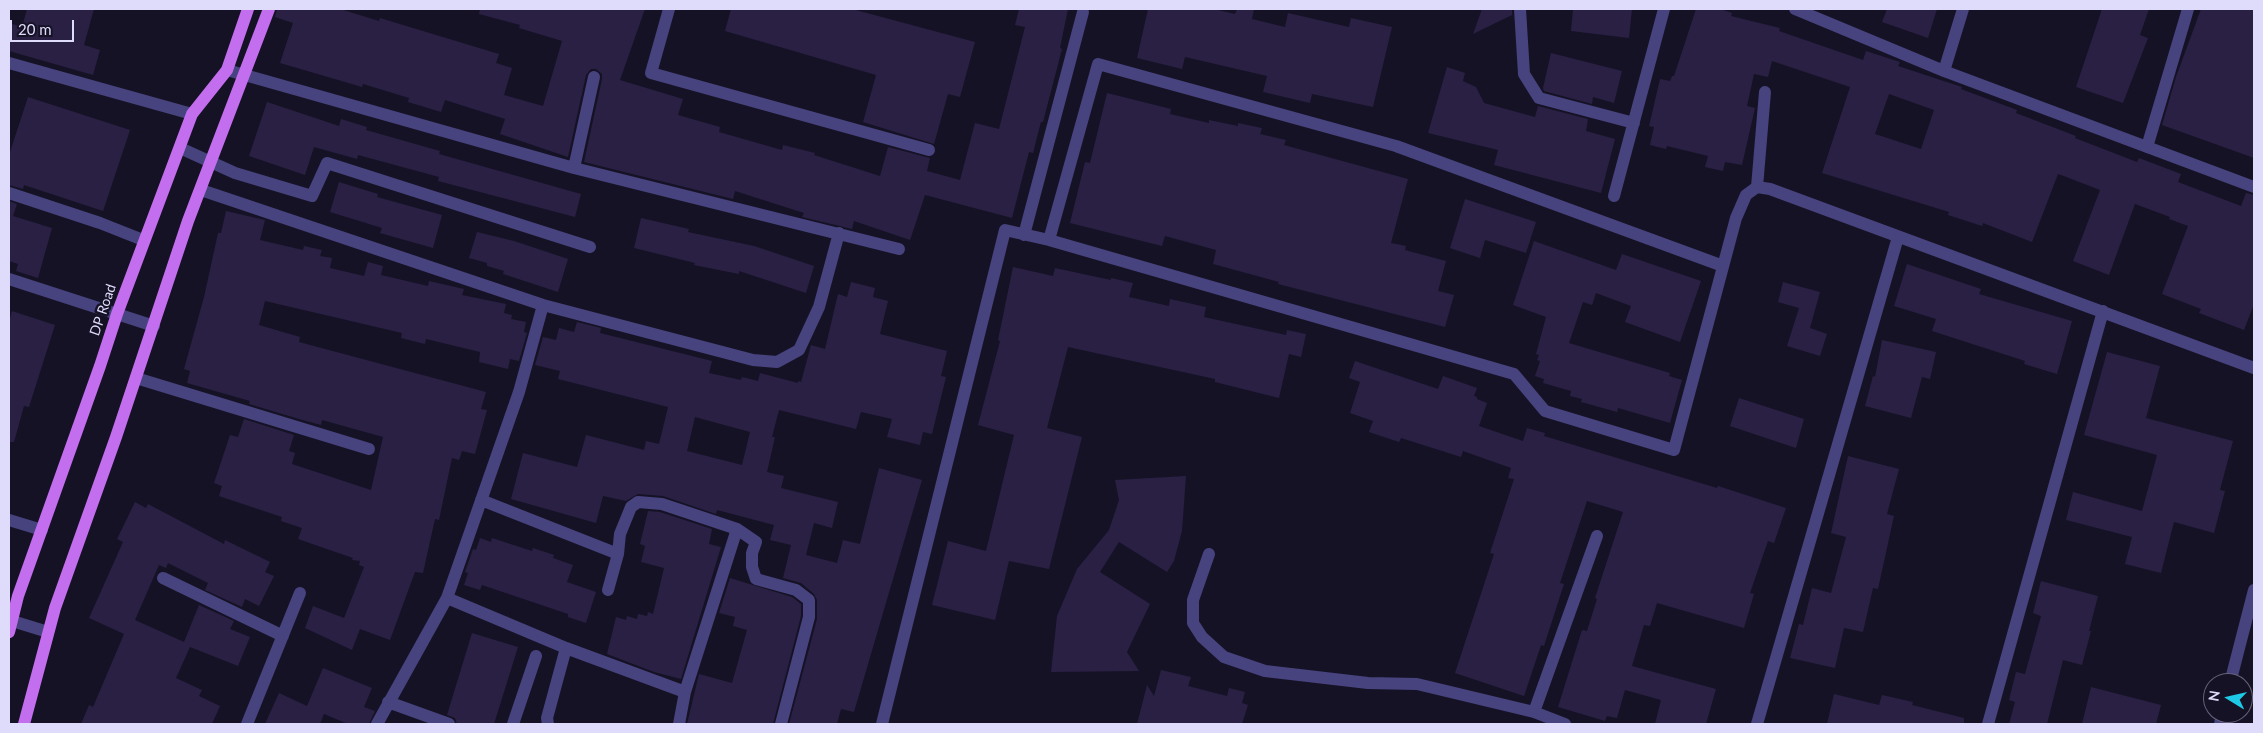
<!DOCTYPE html>
<style>
body{margin:0}
#map{position:relative;width:2263px;height:733px;overflow:hidden;background:#161225;font-family:Lato,sans-serif}
canvas{display:block}
.frame{position:absolute;inset:0;border:10px solid #dfdbfb;pointer-events:none}
.north{position:absolute;left:2203px;top:673px;width:50px;height:50px;box-sizing:border-box;background:#161225;border:1px solid #66627b;border-radius:50%;rotate:279deg;font-size:14px;font-weight:700;line-height:20px;text-align:center;color:#dfdbfb}
.north::after{content:'';display:block;margin:auto;width:18px;height:22px;background:#1dc9e5;clip-path:polygon(50% 0,100% 100%,50% 72%,0 100%)}
.scale{position:absolute;left:10px;top:20px;width:64px;height:22px;box-sizing:border-box;border:2px solid #dfdbfb;border-top:0;padding-left:6px;font-size:15px;line-height:18px;white-space:nowrap;color:#dfdbfb;-webkit-text-stroke:4px #161225;paint-order:stroke}
</style>
<div id="map">
<canvas width="2263" height="733"></canvas>
<div class="frame"></div>
<div class="north">N</div>
<div class="scale">20 m</div>
</div>
<script>
const c = document.querySelector('canvas').getContext('2d');
c.lineJoin = 'round';
function paint(path, color) {
  c.fillStyle = color;
  c.fill(path, 'evenodd');
}
function shape(rows) {
  const path = new Path2D();
  for (const r of rows) {
    path.moveTo(r[0], r[1]);
    for (let i = 2; i < r.length; i += 2) path.lineTo(r[i], r[i + 1]);
  }
  return path;
}
function trace(path, color, width, dash) {
  c.strokeStyle = color;
  c.lineWidth = width;
  c.lineCap = dash ? 'butt' : 'round';
  c.setLineDash(dash || []);
  c.stroke(path);
}
function label(font, color, halo, rows, align = 'center') {
  c.font = font + ' Lato,sans-serif';
  c.lineWidth = 5;
  c.setLineDash([]);
  c.textBaseline = 'middle';
  c.strokeStyle = halo;
  c.fillStyle = color;
  for (const [text, x, y, turn = 0] of rows) {
    c.save();
    c.translate(x, y);
    c.rotate((+turn || 0) * Math.PI / 180);
    c.textAlign = isNaN(turn) ? turn : align;
    if (halo) c.strokeText(text, 0, 0);
    c.fillText(text, 0, 0);
    c.restore();
  }
}
paint(shape([
 [27,9,94,9,84,45,100,50,93,75,9,51,9,23,22,27],
 [277,9,340,9,379,21,380,18,499,54,496,63,512,68,504,95,543,106,562,41,519,28,520,25,479,14,480,9,645,9,620,80,683,99,678,115,720,127,719,132,782,150,783,145,815,153,814,155,880,176,888,147,930,158,927,171,960,180,975,123,999,129,1025,27,1015,25,1019,9,1068,9,1060,48,1062,49,1043,122,1041,122,1033,153,1029,152,1012,218,925,195,910,240,854,221,852,229,802,217,804,213,735,191,733,199,584,162,602,79,602,74,596,69,591,69,586,75,568,157,500,134,505,119,445,100,441,112,408,102,409,98,363,84,362,87,280,63,293,23,275,17],
 [731,9,852,9,975,42,960,97,948,94,934,144,863,122,876,75,725,31],
 [1148,9,1214,9,1235,14,1237,9,1254,9,1252,19,1285,27,1288,13,1349,27,1351,18,1392,27,1373,107,1312,94,1310,103,1263,92,1267,76,1185,57,1182,69,1137,58],
 [1482,9,1512,9,1512,15,1473,34],
 [1573,9,1632,9,1629,38,1571,31],
 [1696,9,1720,9,1732,13,1731,16,1780,28,1779,31,1863,60,1866,51,1900,62,1898,66,1962,87,1961,89,2017,110,2016,113,2076,136,2075,138,2137,162,2139,158,2181,174,2178,182,2241,206,2246,193,2254,195,2254,304,2244,330,2199,313,2201,309,2162,294,2188,226,2169,219,2170,217,2135,204,2109,275,2073,261,2100,190,2061,175,2058,174,2032,242,1983,223,1982,226,1948,215,1949,212,1822,173,1850,87,1772,61,1768,77,1754,74,1747,106,1755,108,1742,165,1725,162,1723,171,1705,167,1708,156,1667,146,1666,149,1650,145,1654,127,1649,126,1660,79,1670,81,1672,76,1674,76],
 [1889,94,1934,110,1921,149,1875,134],
 [1887,9,1937,9,1928,38,1882,22],
 [2102,9,2149,9,2140,35,2148,38,2123,103,2076,87],
 [2201,9,2254,9,2254,158,2162,125,2176,77],
 [1551,53,1622,71,1614,103,1593,97,1592,104,1544,91,1543,88],
 [1447,67,1465,73,1463,81,1476,87,1484,103,1535,117,1538,106,1588,119,1586,131,1615,139,1601,193,1494,165,1498,150,1428,133],
 [1107,93,1171,109,1170,114,1209,123,1209,120,1238,126,1238,123,1262,128,1260,134,1286,140,1284,145,1408,179,1391,243,1406,246,1405,250,1446,261,1438,291,1454,295,1445,327,1278,284,1279,282,1213,264,1216,250,1165,236,1162,246,1070,223,1085,162,1090,163],
 [28,97,130,130,103,211,24,185,23,189,9,185,9,155],
 [267,102,339,126,341,119,367,127,366,130,440,151,439,154,581,194,575,217,438,181,439,177,358,155,357,159,314,147,305,175,249,156],
 [339,182,378,194,377,197,442,215,433,248,380,233,382,228,330,212],
 [1465,199,1536,222,1526,253,1485,240,1480,258,1450,248],
 [9,201,17,204,13,216,52,228,38,278,16,271,18,264,9,261],
 [226,211,265,220,260,240,303,250,304,246,322,250,320,256,332,258,330,268,364,276,368,262,383,266,381,275,428,286,429,281,464,289,462,295,506,304,504,313,512,315,511,319,526,322,524,332,527,333,519,361,510,359,508,369,479,362,480,352,426,339,425,344,401,338,402,333,265,301,259,325,300,337,299,342,486,392,481,409,487,410,475,454,462,451,459,460,452,458,439,520,435,519,423,573,415,572,390,640,360,629,352,650,305,628,313,606,344,618,364,567,359,565,360,561,352,560,353,558,298,539,302,528,281,521,282,517,219,496,222,486,214,483,230,435,238,437,244,419,294,435,289,451,295,453,292,464,371,490,383,437,322,420,321,425,299,419,249,404,250,401,187,383,190,371,184,369,204,297,218,233,221,233],
 [641,218,689,229,688,232,754,246,814,266,806,293,739,271,739,274,694,265,695,263,634,248],
 [477,232,514,241,568,259,558,292,503,274,504,271,487,266,487,263,469,258],
 [1534,241,1616,270,1622,254,1701,281,1680,342,1625,322,1631,306,1596,293,1592,305,1583,302,1569,343,1670,373,1669,376,1682,380,1670,423,1618,408,1617,412,1581,402,1582,399,1570,396,1571,391,1543,383,1544,379,1535,376,1540,361,1537,360,1539,355,1536,354,1546,317,1513,305],
 [1907,264,1981,289,1979,294,2072,321,2057,374,2024,364,2025,361,1932,331,1936,319,1894,306],
 [1013,267,1053,276,1055,268,1111,280,1111,278,1133,283,1129,297,1169,306,1170,299,1206,307,1204,317,1286,335,1287,330,1306,334,1301,357,1289,354,1279,398,1215,382,1215,379,1068,347,1047,428,1082,437,1049,569,1009,561,995,620,932,605,948,541,986,551,1014,435,978,425,1000,341,998,340],
 [851,282,875,288,873,297,888,301,880,334,947,351,941,376,946,377,932,434,923,432,920,445,887,437,892,419,861,412,856,429,779,410,772,437,775,437,767,472,784,476,781,488,838,502,832,528,814,523,806,555,837,563,843,540,860,544,879,468,922,480,854,712,841,709,837,724,789,724,817,619,817,600,814,594,801,583,783,578,791,545,770,540,774,525,717,510,716,514,663,496,638,494,626,501,603,496,596,523,511,499,523,453,577,467,586,435,644,450,646,441,659,444,668,407,558,379,560,371,535,365,543,337,556,340,559,328,574,332,577,322,601,328,600,333,712,361,709,373,741,380,742,377,758,381,760,373,798,383,798,381,801,382,811,345,825,349,838,294,847,297],
 [695,417,750,432,742,465,687,451],
 [1783,282,1820,292,1810,328,1827,334,1820,356,1787,346,1799,308,1778,302],
 [12,311,55,325,29,407,24,406,14,442,9,442,9,322],
 [1882,340,1936,352,1930,379,1922,377,1911,418,1865,406,1873,376,1875,377],
 [2107,352,2160,366,2146,418,2233,441,2220,490,2225,491,2214,533,2174,522,2161,573,2125,564,2132,537,2066,520,2073,492,2142,511,2157,455,2084,435],
 [1355,361,1438,389,1443,376,1477,388,1474,396,1477,397,1477,399,1487,403,1479,426,1523,441,1527,428,1545,433,1544,436,1717,488,1718,486,1786,508,1774,543,1768,541,1750,593,1754,594,1744,628,1657,603,1650,626,1644,625,1632,666,1716,689,1706,724,1655,724,1661,700,1625,690,1617,718,1607,716,1605,721,1558,707,1582,630,1587,631,1597,599,1595,598,1623,512,1587,501,1560,583,1564,584,1544,646,1541,645,1524,696,1455,673,1494,554,1490,553,1514,479,1508,478,1511,468,1463,451,1461,457,1401,438,1399,442,1369,432,1373,421,1350,413,1360,382,1349,378],
 [1739,398,1804,419,1796,448,1730,426],
 [1848,456,1899,469,1887,514,1894,516,1878,589,1873,588,1863,632,1844,628,1835,668,1790,658,1799,624,1803,625,1812,588,1831,593,1846,537,1831,533],
 [1186,476,1182,531,1174,561,1167,572,1119,542,1100,572,1150,604,1127,652,1139,671,1051,672,1057,616,1077,569,1109,530,1119,500,1115,480],
 [135,502,146,508,148,504,224,544,225,540,270,562,265,572,274,576,259,606,245,599,242,607,205,590,208,583,168,563,166,568,159,565,135,620,184,642,199,605,234,621,230,629,250,637,238,666,190,647,176,678,202,690,199,696,220,706,212,724,81,724,89,705,93,707,124,634,89,618,123,542,117,539],
 [648,511,660,512,712,529,709,544,721,547,681,679,654,672,607,654,616,617,626,620,627,616,637,619,638,614,647,616,648,612,653,614,664,568,641,562,645,546,640,544],
 [480,538,491,542,492,538,532,551,533,548,554,555,553,558,573,565,567,582,596,592,586,623,568,617,568,614,482,585,480,590,464,585,468,573,465,572,473,549,476,550],
 [730,578,792,597,801,604,801,616,773,724,687,724,699,674,732,683,747,630,733,626,735,617,719,613],
 [2041,581,2098,596,2089,631,2091,631,2082,665,2063,660,2047,724,2009,724,2015,702,2009,700,2016,672,2025,674,2041,616,2033,613],
 [472,633,518,647,494,724,457,724,455,718,447,715],
 [323,668,372,688,364,707,375,711,369,724,348,724,324,714,320,724,265,724,279,693,307,706],
 [1161,670,1191,677,1188,686,1227,696,1229,688,1245,692,1242,703,1248,705,1242,724,1137,724,1147,685,1154,696],
 [2091,687,2161,705,2156,724,2082,724],
 [1834,694,1879,705,1882,695,1913,702,1912,705,1964,718,1964,724,1827,724]
]), '#292044');
trace(shape([
 [669,9,651,73,929,150],
 [1520,9,1524,74,1539,98,1634,123],
 [1795,9,1944,71,2254,187],
 [9,63,192,114],
 [227,70,574,168,899,249],
 [1944,71,1963,9],
 [2147,147,2188,9],
 [180,148,235,173,312,196,327,163,590,247],
 [574,168,594,77],
 [1757,187,1765,92],
 [201,190,543,305,753,360,777,362,799,350,819,307,839,233],
 [9,193,100,223,143,240],
 [1614,196,1664,9],
 [1024,235,1083,12],
 [1049,240,1098,64,1396,146,1723,266],
 [9,279,154,326],
 [136,378,369,449],
 [481,500,618,554],
 [9,520,42,530],
 [1209,554,1193,600,1193,623,1202,637,1224,657,1265,671,1368,683,1417,684,1534,712,1565,724],
 [163,578,283,636],
 [608,590,618,554,620,534,631,507,638,502,662,504,737,529,756,542,752,553,752,567,756,579,796,590,809,600,809,617,781,724],
 [447,598,566,648,685,692,679,724],
 [9,620,48,632],
 [2230,683,2254,590],
 [685,692,737,529],
 [388,702,449,724],
 [1534,712,1597,536],
 [247,724,300,593],
 [377,724,447,598,519,392,543,305],
 [513,724,536,656],
 [548,724,547,718,566,648],
 [882,724,1005,230,1049,240,1514,374,1545,411,1674,450,1736,218,1746,195,1757,187,1770,189,2254,368],
 [1757,724,1898,237],
 [1988,724,2103,311],
 [2220,724,2222,713]
]), '#47437f', 12);
trace(shape([
 [9,632,18,596,100,366,117,314,192,114,227,70,248,9],
 [24,724,55,608,116,437,188,221,269,9]
]), '#c36eee', 12);
label('14px', '#dfdbfb', '#161225', [
 ["DP Road",103,310,-71]
]);
</script>
